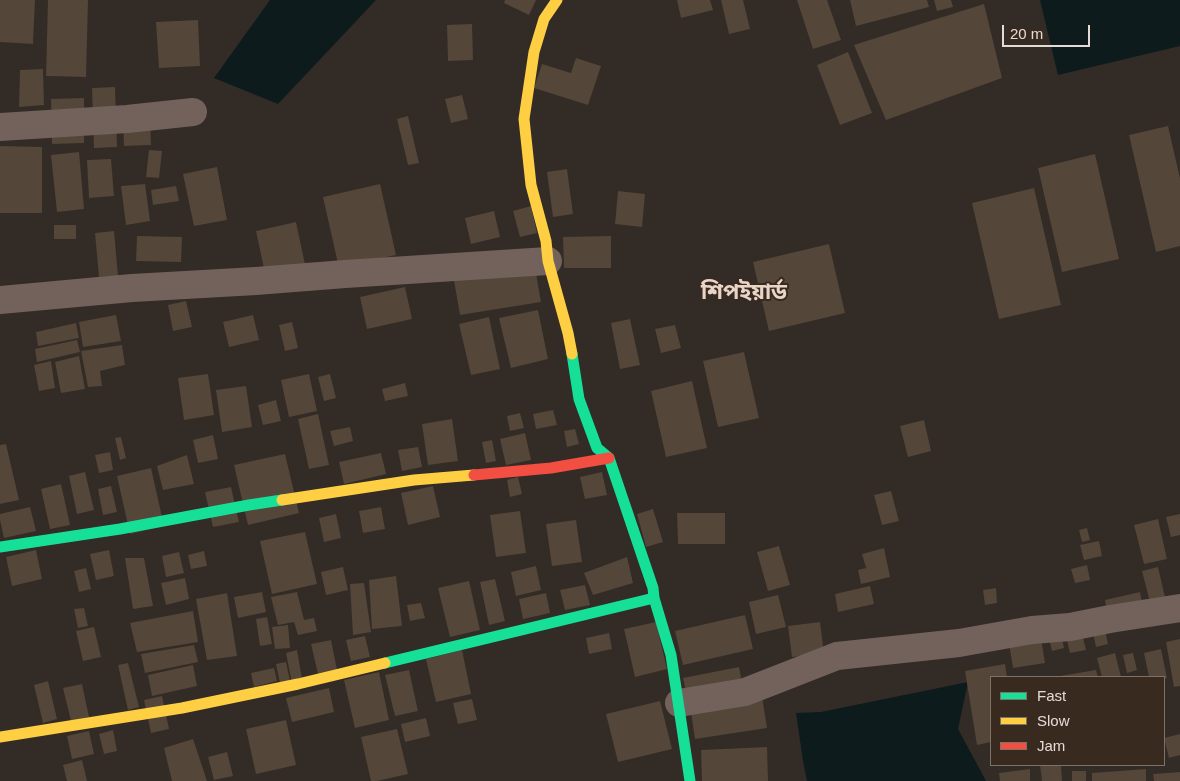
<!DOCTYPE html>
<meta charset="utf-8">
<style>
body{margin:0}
#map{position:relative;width:1180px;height:781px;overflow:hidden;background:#332b26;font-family:Arial,sans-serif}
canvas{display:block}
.legend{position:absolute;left:990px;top:676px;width:175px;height:90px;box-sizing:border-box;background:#392a20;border:1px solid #7e7168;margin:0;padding:6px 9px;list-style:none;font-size:15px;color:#e5dbd5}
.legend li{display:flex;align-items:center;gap:10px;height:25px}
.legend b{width:25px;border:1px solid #7e7168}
.scale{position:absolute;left:1002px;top:25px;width:88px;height:22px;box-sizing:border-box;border:2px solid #e5dbd5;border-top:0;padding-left:6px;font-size:15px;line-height:18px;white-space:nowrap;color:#e5dbd5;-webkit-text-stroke:4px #392a20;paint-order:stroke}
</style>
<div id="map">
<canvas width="1180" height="781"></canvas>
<ul class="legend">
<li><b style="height:6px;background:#16e098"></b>Fast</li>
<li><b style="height:6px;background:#ffcf43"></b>Slow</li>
<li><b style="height:6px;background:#f24e42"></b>Jam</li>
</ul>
<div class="scale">20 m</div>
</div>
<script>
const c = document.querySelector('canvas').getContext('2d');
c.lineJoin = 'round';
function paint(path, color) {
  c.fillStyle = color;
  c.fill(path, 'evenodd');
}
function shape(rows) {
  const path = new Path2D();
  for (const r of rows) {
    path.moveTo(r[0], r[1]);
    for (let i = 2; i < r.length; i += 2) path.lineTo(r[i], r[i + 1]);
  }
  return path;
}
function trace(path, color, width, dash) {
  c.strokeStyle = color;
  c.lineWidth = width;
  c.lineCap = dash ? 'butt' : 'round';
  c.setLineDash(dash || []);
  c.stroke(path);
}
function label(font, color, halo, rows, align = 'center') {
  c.font = font + ' Arial,"Noto Sans Bengali",sans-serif';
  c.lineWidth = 4;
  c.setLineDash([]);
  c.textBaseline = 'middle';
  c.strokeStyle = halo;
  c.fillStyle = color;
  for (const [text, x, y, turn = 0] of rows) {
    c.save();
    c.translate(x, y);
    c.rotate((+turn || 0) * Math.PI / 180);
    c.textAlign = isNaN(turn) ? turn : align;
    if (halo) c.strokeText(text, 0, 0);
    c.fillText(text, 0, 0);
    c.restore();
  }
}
paint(shape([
 [270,0,376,0,278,104,214,78],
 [1040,0,1180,0,1180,46,1058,75],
 [968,682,958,729,986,781,807,781,803,761,796,713,821,712]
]), '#0e1b1c');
paint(shape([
 [0,0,35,0,33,44,0,42],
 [48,0,88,0,86,77,46,76],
 [505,0,536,0,529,15,504,3],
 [677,0,710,0,713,10,681,18],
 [721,0,743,0,750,29,729,34],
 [797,0,827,0,841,40,813,49],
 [850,0,927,0,929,7,856,26],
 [934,0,951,0,953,7,937,11],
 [984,4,1002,78,886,120,854,45],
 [198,20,200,66,159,68,156,22],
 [472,24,473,60,448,61,447,25],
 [848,52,872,113,840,125,817,65],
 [576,58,601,66,588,105,534,88,542,64,571,73],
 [43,69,44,105,19,107,20,70],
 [115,87,117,147,94,148,92,88],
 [462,95,468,119,451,123,445,99],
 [84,98,84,143,52,144,51,99],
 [408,116,419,163,408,165,397,119],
 [150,117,151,145,124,146,123,118],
 [1168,126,1180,178,1180,246,1156,252,1129,135],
 [0,146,42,147,42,213,0,213],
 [149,150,162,151,159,178,146,177],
 [79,152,84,209,57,212,51,155],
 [1095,154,1119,259,1062,272,1038,168],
 [111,159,114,196,89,198,87,160],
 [217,167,227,220,194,226,183,174],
 [567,169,573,214,553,217,547,172],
 [145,184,150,221,126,225,121,186],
 [380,184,396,255,339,268,323,197],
 [176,186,179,201,153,205,151,190],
 [1034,188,1061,305,999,319,972,203],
 [618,191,645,194,642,227,615,224],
 [531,206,537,233,520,237,513,211],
 [494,211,500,237,471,244,465,218],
 [296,222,306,269,266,278,256,231],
 [54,225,76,225,76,239,54,239],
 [114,231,118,276,99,277,95,233],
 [137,236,182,237,181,262,136,261],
 [611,236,611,268,564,268,563,237],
 [829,244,845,313,769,331,753,262],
 [534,262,541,302,460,315,453,275],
 [405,287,412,319,367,329,360,297],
 [186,301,192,327,173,331,168,305],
 [538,310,548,359,511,368,499,318],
 [116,315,121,341,83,347,79,322],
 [253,315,259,340,229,347,223,322],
 [489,317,500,369,471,375,459,324],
 [630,319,640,365,620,369,611,323],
 [292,322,298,348,285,351,279,325],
 [76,323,79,338,38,346,36,332],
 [675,325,681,348,661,353,655,329],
 [77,340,80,352,37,362,35,349],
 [122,345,125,365,100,371,102,386,88,387,81,351],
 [744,352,759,418,718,427,703,361],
 [79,356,85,389,61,393,55,362],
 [51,361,55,388,39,391,34,365],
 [208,374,214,415,184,420,178,378],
 [309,374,317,411,289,417,281,380],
 [330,374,336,398,324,401,318,377],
 [692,381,707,448,666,457,651,391],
 [405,383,408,396,385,401,382,389],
 [246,386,252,427,222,432,216,390],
 [276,400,281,421,263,425,258,405],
 [553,410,557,425,536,429,533,414],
 [520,413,524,428,510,431,507,416],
 [318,414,329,465,309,469,298,419],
 [452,419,458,461,428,465,422,424],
 [924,420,931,451,908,457,900,426],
 [350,427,353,441,334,446,330,431],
 [575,429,579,444,567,447,564,431],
 [525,433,531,460,506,465,500,439],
 [213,435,218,459,198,463,193,440],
 [121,437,126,458,120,460,115,438],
 [492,440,496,461,486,463,482,442],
 [6,444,19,500,0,504,0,445],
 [418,447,422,467,402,471,398,450],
 [110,452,113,470,99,473,95,455],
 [381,453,386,474,344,484,339,462],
 [285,454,299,513,248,525,234,465],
 [187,455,194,484,163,490,157,466],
 [151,468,164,526,130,534,117,476],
 [85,472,94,510,77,514,69,476],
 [602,472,607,495,585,499,580,477],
 [518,477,522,494,510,497,507,480],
 [61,484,70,525,50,529,41,489],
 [111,486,117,512,103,515,98,489],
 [433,486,440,517,408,525,401,493],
 [231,487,239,522,213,527,205,492],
 [891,491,899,521,882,525,874,495],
 [30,507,36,531,4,538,0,520,0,514],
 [381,507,385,529,363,533,359,511],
 [653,509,663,542,646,547,637,514],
 [520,511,526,553,496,557,490,515],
 [677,513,725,513,725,544,678,544],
 [336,514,341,538,324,542,319,518],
 [1180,514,1180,535,1171,537,1166,517],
 [1158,519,1167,559,1144,564,1134,525],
 [576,520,582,562,552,566,546,524],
 [1087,528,1090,540,1082,542,1079,530],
 [305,532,317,584,272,594,260,541],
 [1099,541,1102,556,1084,560,1080,545],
 [779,546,790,585,768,591,757,552],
 [884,548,890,577,861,584,858,570,866,568,862,554],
 [36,550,42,579,12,586,6,557],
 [109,550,114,576,96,580,90,554],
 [204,551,207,566,191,569,188,555],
 [179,552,184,573,166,577,162,556],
 [627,557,633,583,593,595,584,573],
 [125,558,144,558,153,606,133,609],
 [1087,565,1090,580,1075,583,1071,569],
 [536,566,541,590,516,596,511,572],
 [343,567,348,590,326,595,321,572],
 [1158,567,1167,606,1152,610,1142,571],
 [86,568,91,589,79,592,74,571],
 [396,576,402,626,372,629,369,580],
 [185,578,189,599,166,605,161,583],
 [495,579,505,621,489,625,480,582],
 [469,581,480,630,450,637,438,588],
 [364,583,371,632,353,635,350,584],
 [585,585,590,605,565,610,560,590],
 [870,586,874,604,838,612,835,594],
 [996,588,997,603,985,605,983,590],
 [262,592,266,612,238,618,234,597],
 [297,592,304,620,314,618,317,631,298,635,294,622,278,625,271,597],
 [1140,592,1143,607,1108,615,1105,600],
 [227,593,237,656,207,660,196,599],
 [546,593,550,613,523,619,519,599],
 [778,595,786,627,756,634,749,602],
 [421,603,425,618,410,621,407,605],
 [84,608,88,626,78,628,74,609],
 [193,611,198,642,137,652,130,623],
 [1101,611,1108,644,1096,647,1089,613],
 [1057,614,1064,648,1052,651,1044,617],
 [745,615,753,649,683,665,675,631],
 [267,617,272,644,260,646,256,619],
 [656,622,667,669,635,677,624,629],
 [820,622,824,654,792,657,788,626],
 [288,625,290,648,275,649,272,627],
 [1080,625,1086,650,1070,653,1064,628],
 [94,627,101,657,83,661,76,631],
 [1040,632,1045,663,1013,668,1008,637],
 [609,633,612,649,589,654,586,638],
 [365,636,370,657,351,661,346,640],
 [1180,639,1180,686,1174,687,1166,642],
 [331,640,337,670,318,674,311,644],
 [194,645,198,662,145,673,141,654],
 [1161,649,1167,678,1164,679,1164,677,1149,677,1144,653],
 [297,650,302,679,292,683,286,653],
 [462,650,471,694,436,702,426,659],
 [1115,653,1121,677,1102,677,1097,658],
 [1133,653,1137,670,1127,673,1123,655],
 [286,662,290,681,280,683,276,664],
 [128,663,139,707,128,710,118,665],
 [1005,664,1007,677,991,677,991,742,977,745,965,671],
 [193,665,197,686,152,696,148,675],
 [739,667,743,688,688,700,683,678],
 [274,668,277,681,254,687,251,673],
 [409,670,418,711,395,716,385,675],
 [1096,670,1098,677,1060,677,1060,676],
 [379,672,389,720,355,728,344,680],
 [48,681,57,719,43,723,34,685],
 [82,684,89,717,71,721,63,688],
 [329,688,334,712,292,722,286,698],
 [162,696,169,729,151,733,144,700],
 [762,696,767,728,695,739,690,706],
 [472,699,477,720,458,724,453,703],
 [660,701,672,749,618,762,606,714],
 [426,718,430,736,405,742,401,724],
 [286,720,296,765,256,774,246,729],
 [397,729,408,774,377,781,371,781,361,737],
 [113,730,117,751,104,754,99,734],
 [89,731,94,754,72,759,67,736],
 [1180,734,1180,755,1169,758,1164,738],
 [193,739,207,781,172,781,164,748],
 [767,747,768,781,702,781,701,750],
 [227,752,233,776,214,780,208,757],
 [82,760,87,781,67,781,63,765],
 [1040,765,1061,765,1062,781,1042,781],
 [1030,769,1030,781,1000,781,999,773],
 [1146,769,1146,781,1092,781,1092,773],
 [1072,771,1086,771,1086,781,1072,781],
 [1180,772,1180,781,1154,781,1153,774]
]), '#544638');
trace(shape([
 [0,127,127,119,193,112],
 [0,300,132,288,256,281,345,274,548,261],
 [679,703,745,692,837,656,959,643,1032,630,1070,627,1110,619,1180,608]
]), '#72625b', 28);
trace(shape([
 [572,354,579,399,597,448,609,458,653,588,654,598,671,655,690,781],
 [0,547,120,529,249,505,282,500],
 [385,663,654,598]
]), '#16e098', 11);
trace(shape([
 [557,0,544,19,534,52,524,119,531,185,546,241,548,261,568,333,572,354],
 [282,500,414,480,474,475],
 [0,737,182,708,298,684,385,663]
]), '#ffcf43', 11);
trace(shape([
 [474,475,551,468,609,458]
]), '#f24e42', 11);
label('bold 22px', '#e8d5c8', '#392a20', [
 ["শিপইয়ার্ড",744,293]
]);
</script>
